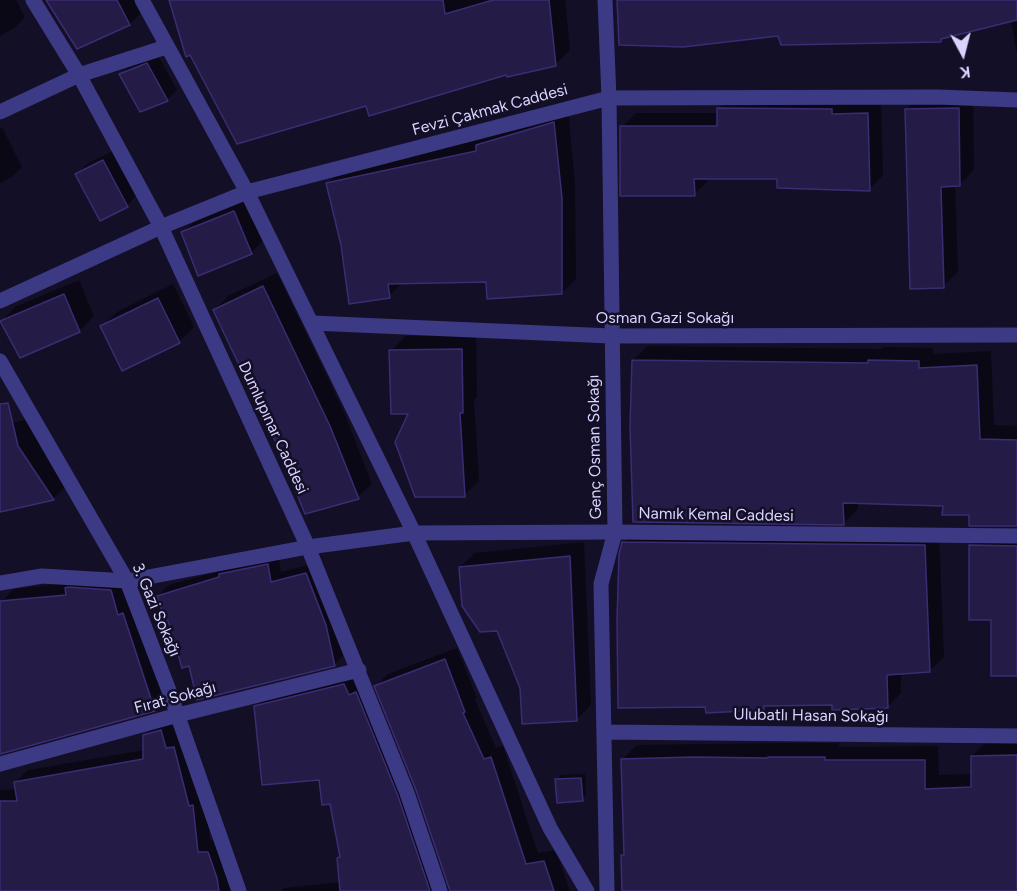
<!DOCTYPE html>
<meta charset="utf-8">
<style>
body{margin:0}
#map{position:relative;width:1017px;height:891px;overflow:hidden;background:#130f26;font-family:Figtree,sans-serif}
canvas{display:block}
.north{position:absolute;left:933px;top:24px;width:60px;height:60px;-webkit-text-stroke:4px #130f26;paint-order:stroke;rotate:173deg;font-size:16px;font-weight:700;line-height:24px;text-align:center;color:#d9d4ff}
.north::after{content:'';display:block;margin:auto;width:21px;height:27px;background:#d9d4ff;clip-path:polygon(50% 0,100% 100%,50% 72%,0 100%)}
</style>
<div id="map">
<canvas width="1017" height="891"></canvas>
<div class="north">K</div>
</div>
<script>
const c = document.querySelector('canvas').getContext('2d');
c.lineJoin = 'round';
function paint(path, color) {
  c.fillStyle = color;
  c.fill(path, 'evenodd');
}
function shape(rows) {
  const path = new Path2D();
  for (const r of rows) {
    path.moveTo(r[0], r[1]);
    for (let i = 2; i < r.length; i += 2) path.lineTo(r[i], r[i + 1]);
  }
  return path;
}
function trace(path, color, width, dash) {
  c.strokeStyle = color;
  c.lineWidth = width;
  c.lineCap = dash ? 'butt' : 'round';
  c.setLineDash(dash || []);
  c.stroke(path);
}
function label(font, color, halo, rows, align = 'center') {
  c.font = font + ' Figtree,sans-serif';
  c.lineWidth = 5;
  c.setLineDash([]);
  c.textBaseline = 'middle';
  c.strokeStyle = halo;
  c.fillStyle = color;
  for (const [text, x, y, turn = 0] of rows) {
    c.save();
    c.translate(x, y);
    c.rotate((+turn || 0) * Math.PI / 180);
    c.textAlign = isNaN(turn) ? turn : align;
    if (halo) c.strokeText(text, 0, 0);
    c.fillText(text, 0, 0);
    c.restore();
  }
}
paint(shape([
 [0,0,16,0,25,17,14,28,0,36],
 [48,0,134,0,141,13,130,24],
 [170,0,565,0,570,50,555,65,507,73,367,104],
 [618,0,1017,0,1017,54,1011,20,944,37,940,41,779,34],
 [157,54,177,90,167,100,121,74,130,65],
 [973,94,974,170,959,185,955,185,958,272,943,286,906,110,921,95],
 [732,95,881,99,883,175,869,189,778,178,708,177,708,181,694,194,622,127,636,113,718,113,718,109],
 [568,109,575,183,576,279,562,293,487,280,403,282,389,296,342,244,328,183,342,169,485,138,492,132],
 [2,127,22,167,13,176,0,183,0,128],
 [113,151,136,196,127,206,77,174,87,164],
 [249,197,266,238,251,253,183,233,197,218],
 [277,273,344,412,372,484,358,497,279,446,215,310,228,296],
 [79,280,94,316,79,331,1,322,15,307],
 [173,284,194,327,179,342,123,369,102,326,117,312],
 [476,335,477,397,474,400,479,481,464,495,391,351,406,336],
 [648,346,881,349,884,347,933,348,933,354,991,351,994,425,1017,426,1017,525,970,514,944,504,858,502,858,509,844,523,633,360],
 [29,419,32,431,67,485,53,499,0,511,0,426],
 [638,528,939,531,944,657,929,671,901,672,901,693,887,707,834,703,768,704,764,708,707,706,624,543],
 [985,531,1017,531,1017,675,992,618,970,546],
 [584,542,591,705,577,719,522,687,498,629,460,567,475,553],
 [278,555,281,572,316,563,345,654,334,665,190,665,158,596,169,585],
 [124,577,167,697,154,710,0,752,1,602,14,589],
 [457,648,477,698,475,700,496,748,503,746,538,853,556,850,570,891,282,891,284,888,340,882,339,858,341,855,331,802,321,778,256,707,268,694,356,672,442,882,452,890,418,789,376,686,388,674],
 [173,718,205,793,210,840,220,840,233,891,0,891,0,790,17,789,16,782,28,770,144,750,144,735,157,723],
 [1017,741,1017,891,623,891,622,856,625,852,622,760,637,745,784,743,839,743,839,747,938,746,939,775,972,774,972,756,986,742],
 [585,774,586,795,582,800,557,780,561,775]
]), '#0007');
const building = shape([
 [46,0,117,0,130,25,77,49,46,0],
 [169,0,443,0,445,14,493,0,549,0,556,66,507,77,506,75,369,116,366,106,237,144,190,55,186,57,169,0],
 [617,0,1017,0,1017,20,941,39,941,42,781,45,778,36,683,47,619,45,617,0],
 [147,63,168,101,140,112,119,74,147,63],
 [717,108,832,109,832,114,868,113,870,191,777,188,777,179,694,179,695,196,620,196,620,126,717,126,717,108],
 [959,108,960,186,941,187,944,288,910,289,905,109,959,108],
 [554,122,562,198,562,294,487,299,486,282,388,284,390,298,349,304,341,245,326,183,476,151,476,145,554,122],
 [103,160,128,207,100,221,75,174,103,160],
 [234,211,252,254,198,276,181,232,234,211],
 [263,286,330,426,359,499,305,514,278,447,213,310,263,286],
 [64,294,80,332,20,358,0,321,64,294],
 [158,298,180,343,122,371,100,326,158,298],
 [462,349,463,413,460,413,465,497,415,497,395,442,408,414,391,414,389,350,462,349],
 [632,360,868,363,868,360,919,361,919,368,977,365,980,439,1017,440,1017,526,969,526,969,515,942,515,943,506,843,503,844,525,633,522,630,426,632,360],
 [8,403,18,446,54,500,0,512,0,404,8,403],
 [622,542,925,545,930,672,887,675,888,708,832,710,832,705,764,706,764,710,706,713,705,707,618,708,617,620,619,554,622,542],
 [969,545,1017,546,1017,676,991,676,991,620,969,620,969,545],
 [570,556,577,721,522,724,520,688,497,631,480,632,462,606,459,567,570,556],
 [268,564,271,582,306,573,326,625,335,666,197,700,189,666,182,668,168,621,165,622,157,596,219,577,219,574,268,564],
 [68,587,111,590,118,615,123,613,155,711,0,754,0,601,66,595,65,588,68,587],
 [445,659,465,712,463,713,484,759,491,757,526,864,544,861,554,891,450,891,416,790,374,686,445,659],
 [344,684,349,695,356,692,398,796,430,891,340,891,337,858,340,857,330,804,322,805,319,780,262,785,254,706,344,684],
 [161,730,166,748,174,747,189,806,193,805,198,852,208,852,217,878,219,891,0,891,0,801,17,801,14,782,143,759,143,735,161,730],
 [1017,755,1017,891,622,891,621,855,624,855,621,759,693,757,768,758,768,757,825,757,825,760,925,760,925,789,971,787,971,756,1017,755],
 [581,778,583,801,557,803,555,779,581,778]
]);
paint(building, '#241b47');
trace(building, '#3b2d73', 1.5);
trace(shape([
 [33,0,79,75,161,227,308,547,407,793,440,891],
 [605,0,609,98,615,532,601,584,607,891],
 [0,112,79,75,166,47],
 [312,323,611,336,1017,335],
 [0,361,127,581,168,688,239,891],
 [604,732,1017,736],
 [0,764,178,715,359,670]
]), '#3d3a85', 15);
trace(shape([
 [142,0,247,192,414,533,550,828,587,891],
 [0,301,161,227,247,192,609,98,938,97,1017,100],
 [0,583,42,576,127,581,308,547,414,533,615,532,1017,536]
]), '#3d3a85', 15);
label('16px', '#d9d4ff', '#130f26', [
 ["Fevzi Çakmak Caddesi",490,110,-15],
 ["Osman Gazi Sokağı",665,318],
 ["Dumlupınar Caddesi",273,428,65],
 ["Genç Osman Sokağı",595,447,-91],
 ["Namık Kemal Caddesi",716,515,1],
 ["3. Gazi Sokağı",156,610,67],
 ["Fırat Sokağı",175,698,-15],
 ["Ulubatlı Hasan Sokağı",811,716,1]
]);
</script>
